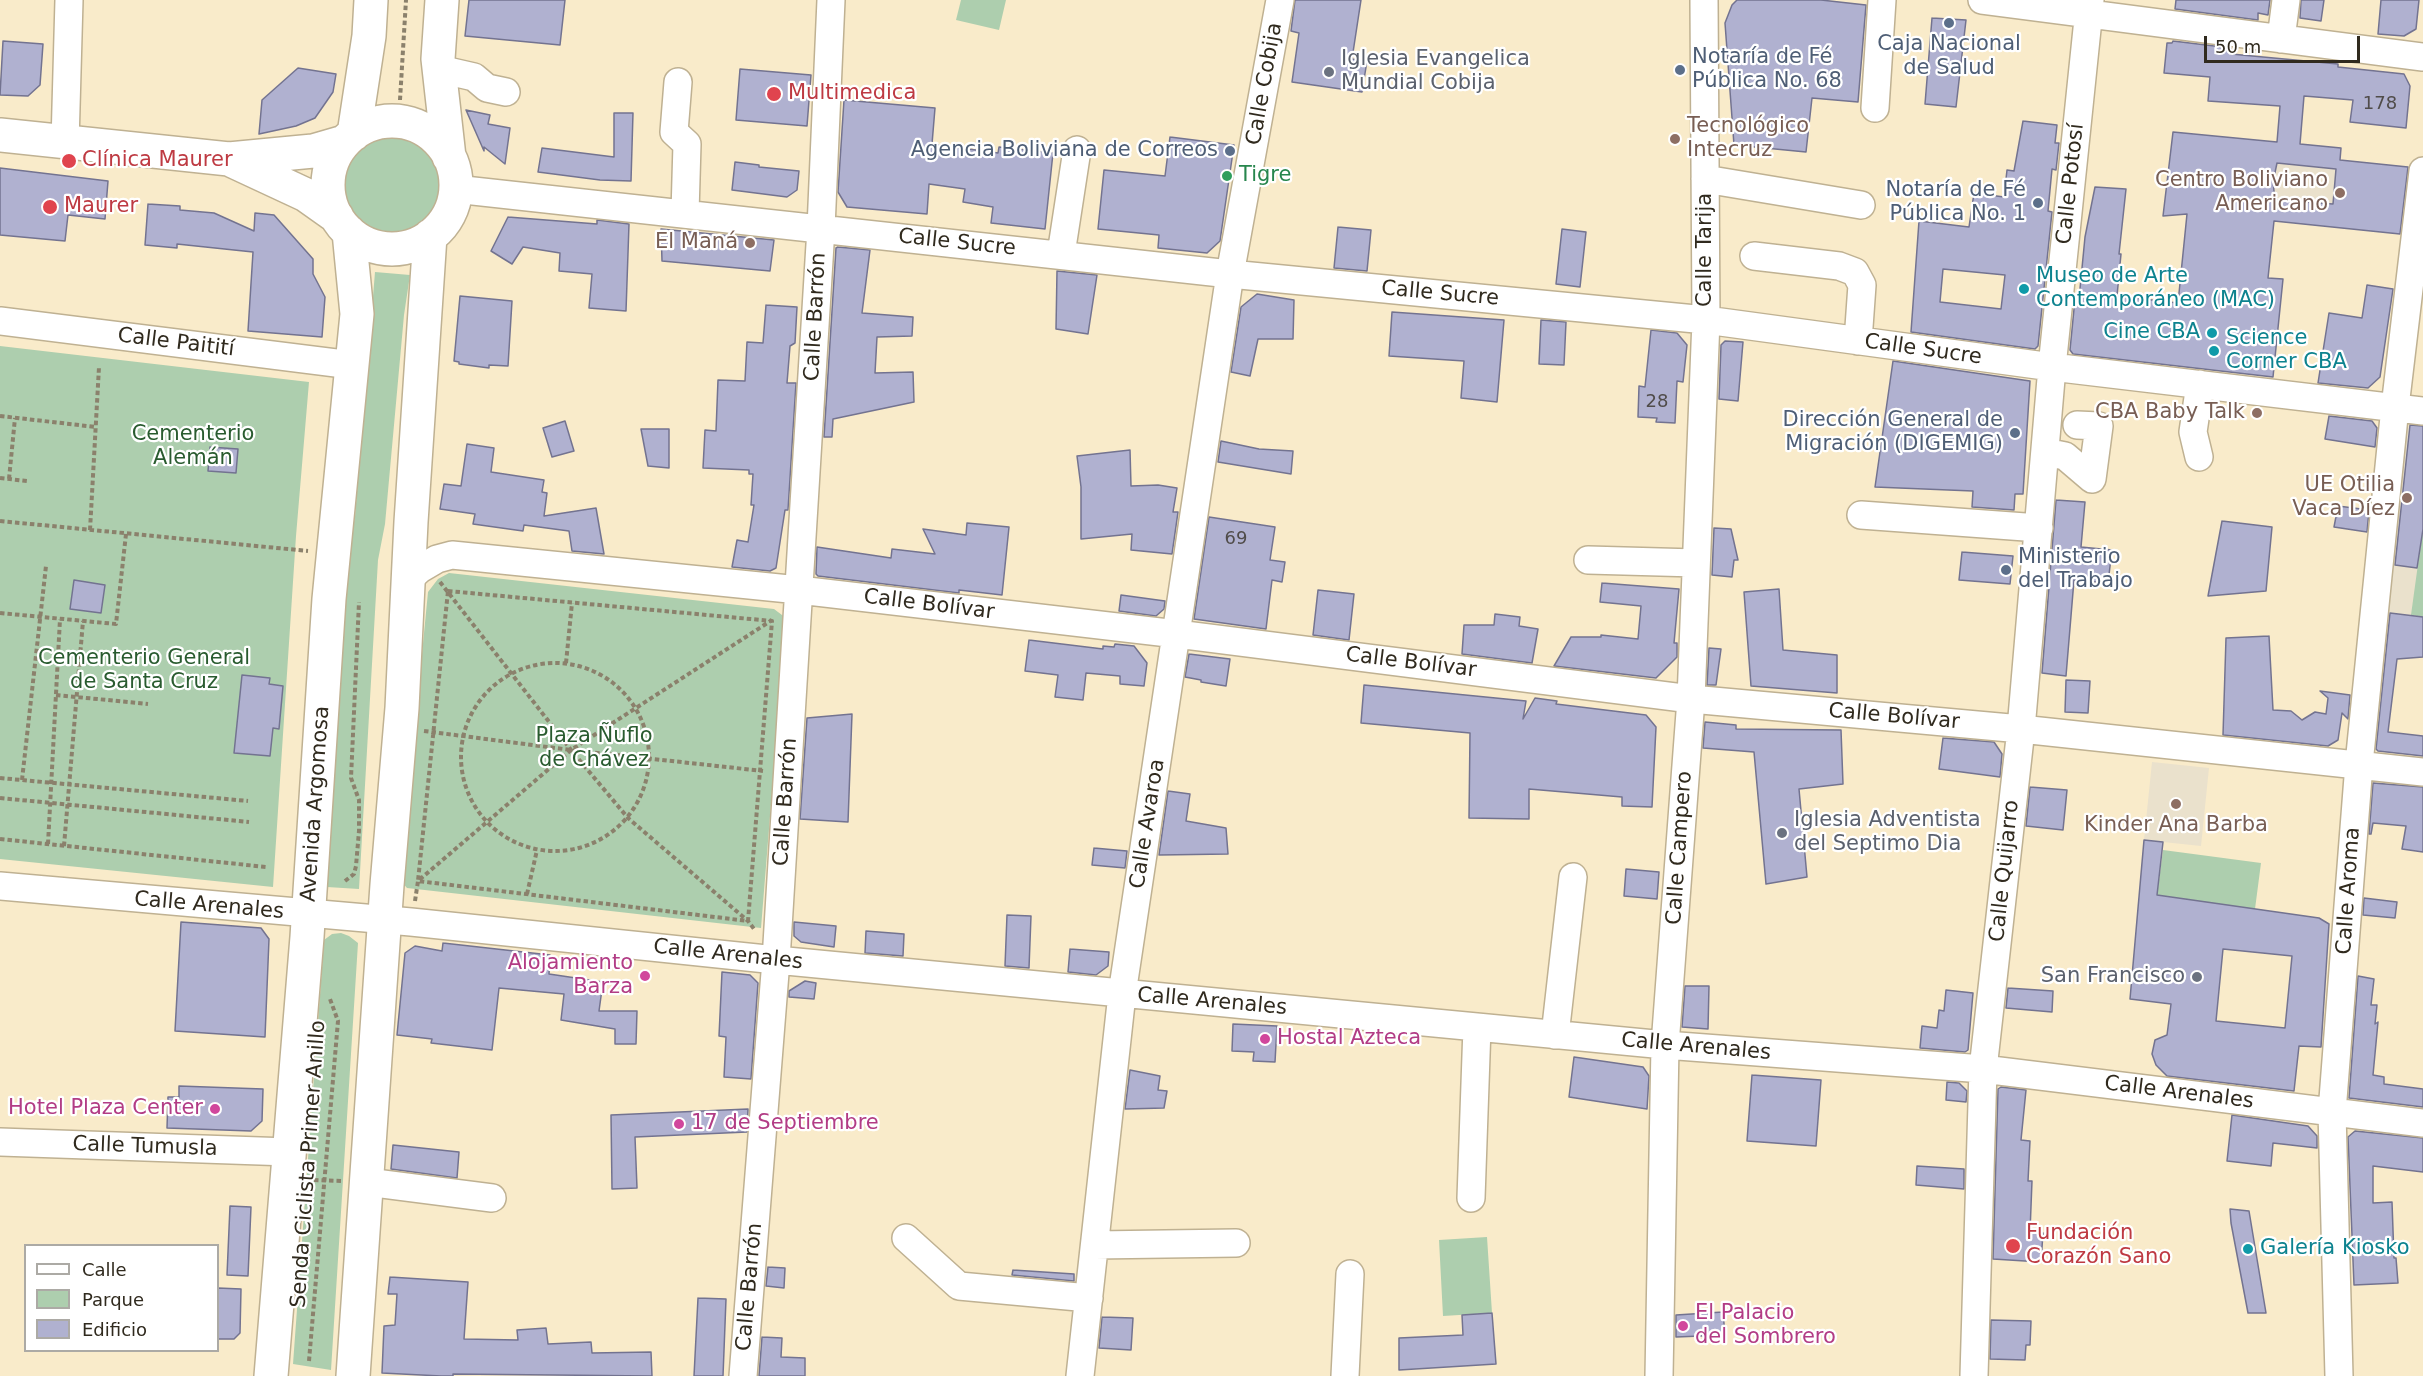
<!DOCTYPE html>
<meta charset="utf-8">
<style>
body{margin:0}
#map{position:relative;width:2423px;height:1376px;overflow:hidden;background:#f9ebca;font-family:"DejaVu Sans",sans-serif}
canvas{display:block}
.legend{position:absolute;left:24px;top:1244px;width:195px;height:108px;box-sizing:border-box;background:#fff;border:2px solid #acaaa5;margin:0;padding:8px 10px;list-style:none;font-size:18px;color:#302a1e}
.legend li{display:flex;align-items:center;gap:12px;height:30px}
.legend b{width:30px;border:2px solid #acaaa5}
.scale{position:absolute;left:2204px;top:36px;width:156px;height:27px;box-sizing:border-box;border:3px solid #302a1e;border-top:0;padding-left:8px;font-size:18px;line-height:21px;white-space:nowrap;color:#302a1e;-webkit-text-stroke:4px #fff;paint-order:stroke}
</style>
<div id="map">
<canvas width="2423" height="1376"></canvas>
<ul class="legend">
<li><b style="height:8px;background:#fff"></b>Calle</li>
<li><b style="height:16px;background:#adceae"></b>Parque</li>
<li><b style="height:16px;background:#b0b1d0"></b>Edificio</li>
</ul>
<div class="scale">50 m</div>
</div>
<script>
const c = document.querySelector('canvas').getContext('2d');
c.lineJoin = 'round';
function paint(path, color) {
  c.fillStyle = color;
  c.fill(path, 'evenodd');
}
function shape(rows) {
  const path = new Path2D();
  for (const r of rows) {
    if (r.length === 3) {
      path.moveTo(r[0] + r[2], r[1]);
      path.arc(r[0], r[1], r[2], 0, 2 * Math.PI);
      continue;
    }
    path.moveTo(r[0], r[1]);
    for (let i = 2; i < r.length; i += 2) path.lineTo(r[i], r[i + 1]);
  }
  return path;
}
function trace(path, color, width, dash) {
  c.strokeStyle = color;
  c.lineWidth = width;
  c.lineCap = dash ? 'butt' : 'round';
  c.setLineDash(dash || []);
  c.stroke(path);
}
function label(font, color, halo, rows, align = 'center') {
  c.font = font + ' "DejaVu Sans",sans-serif';
  c.lineWidth = 4.5;
  c.setLineDash([]);
  c.textBaseline = 'middle';
  c.strokeStyle = halo;
  c.fillStyle = color;
  for (const [text, x, y, turn = 0] of rows) {
    c.save();
    c.translate(x, y);
    c.rotate((+turn || 0) * Math.PI / 180);
    c.textAlign = isNaN(turn) ? turn : align;
    if (halo) c.strokeText(text, 0, 0);
    c.fillText(text, 0, 0);
    c.restore();
  }
}
paint(shape([
 [2279,142,2341,148,2340,160,2412,167,2404,234,2274,221,2271,181],
 [2414,423,2423,424,2423,657,2395,659,2382,643,2400,432],
 [2152,762,2209,768,2201,846,2144,840]
]), '#eae1cc');
paint(shape([
 [961,0,1006,0,999,30,956,20],
 [392,187,51],
 [375,272,410,275,404,315,385,524,378,560,359,889,327,887,348,552,355,516],
 [0,346,309,382,296,536,273,887,0,859],
 [2422,535,2423,535,2423,617,2411,615],
 [449,573,774,609,786,618,761,928,407,888,400,880,428,592,438,579],
 [2163,850,2261,863,2255,909,2157,895],
 [341,933,349,936,358,943,331,1370,293,1364,324,940,332,934],
 [1487,1237,1492,1313,1443,1316,1439,1240]
]), '#adceae');
const building = shape([
 [469,0,565,0,560,45,465,36,469,0],
 [1295,0,1361,0,1352,59,1367,61,1362,92,1292,82,1299,33,1291,31,1295,0],
 [1737,0,1821,0,1866,5,1858,102,1812,98,1806,152,1734,145,1725,23,1732,5,1737,0],
 [2176,0,2270,0,2268,15,2258,13,2258,20,2175,9,2176,0],
 [2301,0,2324,0,2321,21,2300,18,2301,0],
 [2381,0,2419,0,2416,29,2404,36,2378,34,2381,0],
 [1932,18,1966,20,1956,107,1925,104,1932,18],
 [3,41,43,44,40,85,28,96,0,95,3,41],
 [2173,41,2231,48,2231,54,2338,64,2338,67,2404,74,2410,86,2406,128,2350,122,2353,100,2304,96,2300,144,2341,148,2340,160,2408,167,2400,234,2274,221,2268,278,2283,279,2273,377,2073,354,2070,350,2075,299,2079,299,2085,237,2095,187,2126,189,2119,254,2121,254,2117,296,2178,303,2187,214,2163,216,2173,132,2277,142,2280,106,2208,101,2210,77,2164,73,2167,43,2172,43,2173,41],
 [2277,163,2336,169,2333,204,2275,200,2273,182,2277,163],
 [298,68,336,74,333,92,315,118,296,126,259,134,262,100,298,68],
 [740,69,811,75,807,126,736,120,740,69],
 [844,100,935,108,932,144,998,153,999,147,1053,153,1045,229,991,223,993,207,963,202,965,189,929,184,927,214,847,207,838,192,844,100],
 [466,110,490,115,488,124,510,128,505,164,484,147,484,151,466,110],
 [614,113,633,113,631,181,600,180,538,172,542,148,614,157,614,113],
 [2023,121,2057,125,2055,143,2059,143,2056,170,2052,169,2048,211,2052,212,2038,346,2035,349,1911,332,1919,221,1969,227,1974,193,2004,197,2007,170,2014,171,2023,121],
 [1943,269,2005,275,2001,309,1940,302,1943,269],
 [1170,137,1234,145,1220,241,1207,253,1158,248,1159,235,1098,229,1104,170,1165,176,1170,137],
 [735,162,759,165,759,167,799,171,797,190,787,197,732,190,735,162],
 [0,168,108,181,105,219,68,215,65,241,0,235,0,168],
 [148,204,180,206,180,210,214,213,254,231,255,213,274,215,313,259,313,274,325,297,322,337,248,331,253,252,177,244,177,248,145,245,148,204],
 [508,217,597,224,597,220,629,224,626,311,589,308,592,274,559,271,560,253,523,247,512,264,491,251,508,217],
 [1338,227,1371,230,1367,271,1334,268,1338,227],
 [661,229,774,240,770,271,662,261,661,229],
 [1562,229,1586,232,1580,287,1556,284,1562,229],
 [838,247,870,250,862,313,913,317,912,336,877,337,875,373,913,372,914,402,833,419,832,437,824,437,836,248,838,247],
 [1057,271,1097,275,1088,334,1056,329,1057,271],
 [2367,285,2393,289,2380,377,2368,388,2318,383,2329,313,2362,318,2367,285],
 [1257,294,1294,300,1293,339,1258,339,1250,376,1231,372,1241,307,1257,294],
 [460,296,512,301,508,366,489,365,489,368,459,364,459,362,454,361,460,296],
 [766,305,797,307,795,343,790,346,787,383,796,383,788,510,785,510,776,568,770,571,732,567,737,540,748,542,754,505,751,505,753,474,749,474,749,470,703,468,705,430,716,431,718,380,745,381,747,342,763,343,766,305],
 [1392,312,1504,320,1497,402,1461,398,1464,361,1389,356,1392,312],
 [1541,320,1566,322,1564,365,1539,364,1541,320],
 [1651,330,1677,333,1687,345,1683,382,1677,381,1675,423,1656,422,1657,418,1638,417,1639,386,1645,387,1651,330],
 [1725,341,1743,342,1738,401,1719,399,1721,345,1725,341],
 [1893,361,2030,381,2023,494,2015,494,2014,510,1972,507,1973,491,1875,487,1893,361],
 [2329,416,2372,421,2377,428,2375,447,2325,439,2329,416],
 [565,421,574,451,552,457,543,428,565,421],
 [2410,425,2423,426,2423,529,2417,568,2395,565,2410,425],
 [641,429,669,429,669,468,648,466,641,429],
 [1221,441,1259,449,1293,451,1291,474,1218,462,1221,441],
 [467,444,494,448,491,472,544,480,542,492,547,493,544,516,596,508,604,554,572,551,569,531,524,525,523,531,473,524,475,514,440,509,444,484,461,486,467,444],
 [210,447,238,449,236,473,208,471,210,447],
 [1130,450,1131,486,1158,485,1177,488,1173,512,1178,512,1172,554,1131,550,1132,534,1081,539,1081,487,1077,456,1130,450],
 [2056,500,2085,502,2081,547,2112,550,2108,583,2074,580,2066,676,2042,673,2056,500],
 [2338,506,2369,510,2367,532,2334,527,2338,506],
 [1209,517,1275,527,1270,560,1285,562,1282,582,1272,580,1266,629,1194,619,1209,517],
 [2222,521,2272,527,2266,591,2208,596,2222,521],
 [967,523,1009,527,1002,595,959,590,959,593,818,576,816,574,817,547,891,558,892,549,935,554,923,529,966,535,967,523],
 [1714,528,1731,529,1738,560,1734,560,1732,577,1712,575,1714,528],
 [1962,552,2013,556,2010,584,1959,580,1962,552],
 [74,580,105,585,101,613,70,609,74,580],
 [1602,583,1679,589,1674,643,1677,643,1677,657,1656,678,1554,666,1571,637,1601,637,1601,635,1638,639,1641,606,1600,602,1602,583],
 [1779,589,1783,650,1837,655,1837,693,1751,686,1744,592,1779,589],
 [1318,590,1354,594,1349,640,1313,635,1318,590],
 [1121,595,1165,601,1164,609,1156,616,1119,611,1121,595],
 [2390,613,2423,617,2423,657,2397,659,2388,732,2423,736,2423,756,2378,751,2376,749,2390,613],
 [1495,614,1520,617,1519,626,1538,629,1532,663,1462,654,1464,625,1494,625,1495,614],
 [2269,636,2273,710,2291,711,2302,720,2315,712,2326,714,2328,698,2320,691,2350,695,2348,719,2342,713,2338,740,2328,746,2223,735,2226,638,2269,636],
 [1029,640,1103,649,1103,646,1114,647,1115,644,1134,646,1147,663,1144,686,1120,684,1120,676,1086,673,1083,700,1055,697,1058,675,1025,671,1029,640],
 [1709,648,1721,649,1716,685,1707,685,1709,648],
 [1189,654,1230,659,1226,686,1201,682,1201,680,1185,677,1189,654],
 [242,675,270,678,269,684,283,686,279,729,273,728,270,756,234,753,242,675],
 [2066,680,2090,681,2088,713,2065,712,2066,680],
 [1364,685,1526,701,1523,719,1535,698,1557,701,1556,704,1646,715,1656,727,1652,807,1622,806,1622,797,1529,789,1529,819,1469,818,1470,733,1361,723,1364,685],
 [852,714,848,822,800,819,807,718,852,714],
 [1705,722,1736,725,1736,729,1841,730,1843,784,1799,789,1807,877,1766,884,1754,752,1703,748,1705,722],
 [1943,738,1994,742,2002,754,2000,777,1939,769,1943,738],
 [2373,783,2423,787,2423,852,2402,849,2406,826,2373,823,2371,834,2369,834,2373,783],
 [2030,787,2067,790,2063,830,2026,826,2030,787],
 [1168,791,1190,794,1186,821,1226,828,1228,854,1159,855,1168,791],
 [2144,840,2163,842,2157,895,2319,918,2329,924,2321,1047,2299,1046,2294,1091,2167,1076,2156,1065,2152,1054,2155,1040,2167,1035,2171,1004,2130,999,2144,840],
 [2223,949,2292,956,2285,1028,2216,1021,2223,949],
 [1094,848,1127,851,1125,868,1092,865,1094,848],
 [1626,869,1659,872,1657,899,1624,896,1626,869],
 [2364,898,2397,902,2395,918,2363,915,2364,898],
 [1007,915,1031,916,1029,968,1005,966,1007,915],
 [181,922,261,928,269,939,265,1037,175,1031,181,922],
 [794,922,836,926,834,947,801,942,794,936,794,922],
 [866,931,904,934,903,956,865,953,866,931],
 [443,943,550,955,549,974,603,982,599,1011,637,1011,636,1044,615,1044,615,1029,561,1020,564,994,499,988,492,1050,431,1043,432,1039,397,1035,405,953,415,946,442,951,443,943],
 [1070,949,1109,952,1108,966,1096,975,1068,972,1070,949],
 [722,972,750,975,758,983,751,1079,724,1077,726,1037,719,1036,722,972],
 [2358,976,2374,979,2371,1005,2377,1005,2375,1024,2378,1022,2373,1075,2384,1077,2384,1084,2423,1089,2423,1107,2349,1098,2358,976],
 [805,981,816,983,814,999,789,997,789,991,805,981],
 [1685,986,1709,986,1708,1029,1682,1027,1685,986],
 [2008,988,2053,991,2052,1012,2006,1008,2008,988],
 [1946,990,1973,993,1968,1050,1965,1052,1920,1048,1922,1026,1937,1028,1939,1010,1944,1011,1946,990],
 [1233,1024,1277,1026,1275,1062,1253,1061,1254,1052,1232,1051,1233,1024],
 [1574,1057,1643,1067,1649,1076,1647,1109,1569,1097,1574,1057],
 [1130,1070,1160,1076,1158,1090,1167,1091,1164,1108,1125,1109,1130,1070],
 [1752,1075,1821,1080,1816,1146,1747,1141,1752,1075],
 [1947,1082,1959,1083,1967,1091,1966,1102,1946,1100,1947,1082],
 [179,1086,263,1089,262,1121,251,1131,167,1128,168,1097,179,1097,179,1086],
 [2001,1087,2026,1090,2021,1140,2030,1141,2028,1181,2032,1181,2030,1232,2043,1233,2041,1262,1993,1259,1998,1089,2001,1087],
 [748,1109,747,1132,635,1137,637,1188,612,1189,611,1115,748,1109],
 [2232,1115,2308,1126,2317,1136,2317,1148,2273,1143,2271,1166,2227,1161,2232,1115],
 [2355,1131,2423,1138,2423,1172,2373,1166,2373,1203,2392,1202,2394,1258,2396,1258,2398,1283,2354,1285,2348,1137,2355,1131],
 [393,1145,459,1152,457,1178,391,1169,393,1145],
 [1917,1166,1964,1169,1964,1189,1916,1185,1917,1166],
 [230,1206,251,1207,248,1276,227,1275,230,1206],
 [2230,1209,2249,1211,2266,1313,2248,1313,2231,1223,2230,1209],
 [768,1267,785,1268,784,1288,766,1286,768,1267],
 [1013,1270,1074,1274,1074,1281,1012,1275,1013,1270],
 [390,1277,468,1282,464,1339,518,1340,517,1330,546,1328,548,1344,591,1342,592,1353,651,1352,652,1376,453,1374,453,1376,441,1376,382,1373,384,1326,395,1325,397,1294,388,1294,390,1277],
 [218,1288,241,1289,240,1333,234,1339,218,1339,218,1288],
 [698,1298,726,1299,723,1376,694,1376,698,1298],
 [1723,1312,1725,1335,1676,1337,1676,1315,1723,1312],
 [1492,1313,1496,1364,1399,1370,1399,1338,1463,1335,1462,1315,1492,1313],
 [1102,1317,1133,1318,1131,1350,1099,1348,1102,1317],
 [1991,1320,2031,1321,2030,1345,2026,1345,2025,1360,1990,1359,1991,1320],
 [762,1337,782,1338,781,1357,805,1358,805,1376,759,1376,762,1337]
]);
paint(building, '#b0b1d0');
trace(building, '#737390', 1.5);
const minor = shape([
 [1982,0,2423,57],
 [2281,39,2286,0],
 [439,69,474,77,487,88,506,92],
 [678,82,674,132,687,144,685,213],
 [1875,108,1882,0],
 [65,143,69,0],
 [1705,179,1861,205],
 [455,189,1230,274,1706,320,2052,367,2423,411],
 [1061,254,1077,150],
 [1754,256,1839,266,1855,272,1862,285,1858,341],
 [0,321,352,365],
 [2045,452,2065,456,2092,479,2099,426,2077,425],
 [2199,457,2193,432,2200,384],
 [1861,515,2039,528],
 [1588,560,1696,563],
 [408,580,420,569,437,559,452,555,799,590,1177,634,1691,699,2021,729,2423,772],
 [0,886,411,922,776,960,1665,1045,1983,1069,2423,1123],
 [1555,1035,1573,877],
 [0,1142,289,1152],
 [367,1182,492,1198],
 [1471,1198,1477,1027],
 [906,1238,959,1286,1089,1298],
 [1095,1245,1236,1243],
 [743,1376,776,960,821,228,831,0],
 [1080,1376,1122,994,1230,274,1280,0],
 [1345,1376,1350,1274],
 [1659,1376,1665,1045,1691,699,1706,320,1704,0],
 [1974,1376,1983,1069,2021,729,2052,367,2090,0],
 [2339,1376,2332,1112,2359,764,2395,407,2423,171]
]);
const major = shape([
 [442,0,438,59,449,157],
 [392,185,64],
 [354,134,369,36,371,0],
 [0,135,229,159,313,151,344,142],
 [233,161,306,195,337,217],
 [271,1376,307,937,329,599,357,314,349,232],
 [353,1376,387,885,402,708,411,522,430,236]
]);
trace(minor, '#bfb192', 30);
trace(major, '#bfb192', 36);
trace(shape([
 [400,100,406,0],
 [0,416,96,427],
 [0,478,27,481],
 [9,479,15,418],
 [0,521,308,551],
 [90,530,99,367],
 [440,582,571,750,628,818,748,921,754,929],
 [448,591,772,621,748,921,418,881,448,591],
 [0,613,116,624,126,534],
 [555,757,94],
 [566,663,572,603],
 [56,695,148,704],
 [424,731,571,750,763,771],
 [0,778,248,801],
 [22,780,46,566],
 [0,798,249,822],
 [0,839,266,867],
 [48,844,60,619],
 [64,846,83,621],
 [345,881,354,874,356,866,359,831,359,800,351,778,359,602],
 [527,894,537,850],
 [415,901,418,881,571,750,772,620],
 [314,1180,342,1181],
 [309,1361,338,1021,330,999]
]), '#8b816c', 4, [4.5, 3]);
trace(minor, '#fff', 27);
trace(major, '#fff', 33);
for (const [x, y, r, color] of [
 [1949,23,6,"#5c6f8a"],
 [1680,70,6,"#5c6f8a"],
 [1329,72,6,"#6b7280"],
 [774,94,8,"#e0444e"],
 [1675,139,6,"#8d6e63"],
 [1230,151,6,"#5c6f8a"],
 [69,161,8,"#e0444e"],
 [1227,176,6,"#2e9e5b"],
 [2340,193,6,"#8d6e63"],
 [2038,203,6,"#5c6f8a"],
 [50,207,8,"#e0444e"],
 [750,243,6,"#8d6e63"],
 [2024,289,6,"#0f9aa8"],
 [2212,333,6,"#0f9aa8"],
 [2214,351,6,"#0f9aa8"],
 [2257,413,6,"#8d6e63"],
 [2015,433,6,"#5c6f8a"],
 [2407,498,6,"#8d6e63"],
 [2006,570,6,"#5c6f8a"],
 [2176,804,6,"#8d6e63"],
 [1782,833,6,"#6b7280"],
 [645,976,6,"#d1479c"],
 [2197,977,6,"#6b7280"],
 [1265,1039,6,"#d1479c"],
 [215,1109,6,"#d1479c"],
 [679,1124,6,"#d1479c"],
 [2013,1246,8,"#e0444e"],
 [2248,1249,6,"#0f9aa8"],
 [1683,1326,6,"#d1479c"]
]) {
  const dot = new Path2D();
  dot.arc(x, y, r, 0, 2 * Math.PI);
  c.fillStyle = color;
  c.fill(dot);
  trace(dot, '#fff', 2);
}
label('18px', '#504c4a', null, [
 ["178",2380,104],
 ["28",1657,402],
 ["69",1236,539]
]);
label('21px', '#4e5e75', '#fff', [
 ["Caja Nacional",1949,45,"center"],
 ["de Salud",1949,69,"center"],
 ["Notaría de Fé",1692,58,"left"],
 ["Pública No. 68",1692,82,"left"],
 ["Agencia Boliviana de Correos",1218,151],
 ["Notaría de Fé",2026,191],
 ["Pública No. 1",2026,215],
 ["Dirección General de",2003,421],
 ["Migración (DIGEMIG)",2003,445],
 ["Ministerio",2018,558,"left"],
 ["del Trabajo",2018,582,"left"]
], 'right');
label('21px', '#5b616d', '#fff', [
 ["Iglesia Evangelica",1341,60],
 ["Mundial Cobija",1341,84],
 ["Iglesia Adventista",1794,821],
 ["del Septimo Dia",1794,845],
 ["San Francisco",2185,977,"right"]
], 'left');
label('21px', '#302a1e', '#fff', [
 ["Calle Cobija",1265,84,-80],
 ["Calle Potosí",2071,184,-84],
 ["Calle Sucre",957,243,6],
 ["Calle Tarija",1706,250,-90],
 ["Calle Sucre",1440,294,5],
 ["Calle Barrón",816,317,-87],
 ["Calle Paitití",176,343,7],
 ["Calle Sucre",1923,350,8],
 ["Calle Bolívar",929,605,7],
 ["Calle Bolívar",1411,663,7],
 ["Calle Bolívar",1894,717,5],
 ["Calle Barrón",786,802,-86],
 ["Avenida Argomosa",316,804,-86],
 ["Calle Avaroa",1148,824,-81],
 ["Calle Campero",1680,848,-86],
 ["Calle Quijarro",2005,871,-84],
 ["Calle Aroma",2349,891,-86],
 ["Calle Arenales",209,906,5],
 ["Calle Arenales",728,955,6],
 ["Calle Arenales",1212,1002,5],
 ["Calle Arenales",1696,1047,5],
 ["Calle Arenales",2179,1093,7],
 ["Calle Tumusla",145,1147,2],
 ["Senda Ciclista Primer Anillo",309,1164,-86],
 ["Calle Barrón",750,1287,-85]
]);
label('21px', '#be3a42', '#fff', [
 ["Multimedica",788,94],
 ["Clínica Maurer",82,161],
 ["Maurer",64,207],
 ["Fundación",2026,1234],
 ["Corazón Sano",2026,1258]
], 'left');
label('21px', '#785e54', '#fff', [
 ["Tecnológico",1687,127,"left"],
 ["Intecruz",1687,151,"left"],
 ["Centro Boliviano",2328,181],
 ["Americano",2328,205],
 ["El Maná",738,243],
 ["CBA Baby Talk",2245,413],
 ["UE Otilia",2395,486],
 ["Vaca Díez",2395,510],
 ["Kinder Ana Barba",2176,826,"center"]
], 'right');
label('21px', '#27864d', '#fff', [
 ["Tigre",1239,176]
], 'left');
label('21px', '#0d838f', '#fff', [
 ["Museo de Arte",2036,277],
 ["Contemporáneo (MAC)",2036,301],
 ["Cine CBA",2200,333,"right"],
 ["Science",2226,339],
 ["Corner CBA",2226,363],
 ["Galería Kiosko",2260,1249]
], 'left');
label('21px', '#295b2f', '#fff', [
 ["Cementerio",193,435],
 ["Alemán",193,459],
 ["Cementerio General",144,659],
 ["de Santa Cruz",144,683],
 ["Plaza Ñuflo",594,737],
 ["de Chávez",594,761]
]);
label('21px', '#b23c85', '#fff', [
 ["Alojamiento",633,964,"right"],
 ["Barza",633,988,"right"],
 ["Hostal Azteca",1277,1039],
 ["Hotel Plaza Center",203,1109,"right"],
 ["17 de Septiembre",691,1124],
 ["El Palacio",1695,1314],
 ["del Sombrero",1695,1338]
], 'left');
</script>
